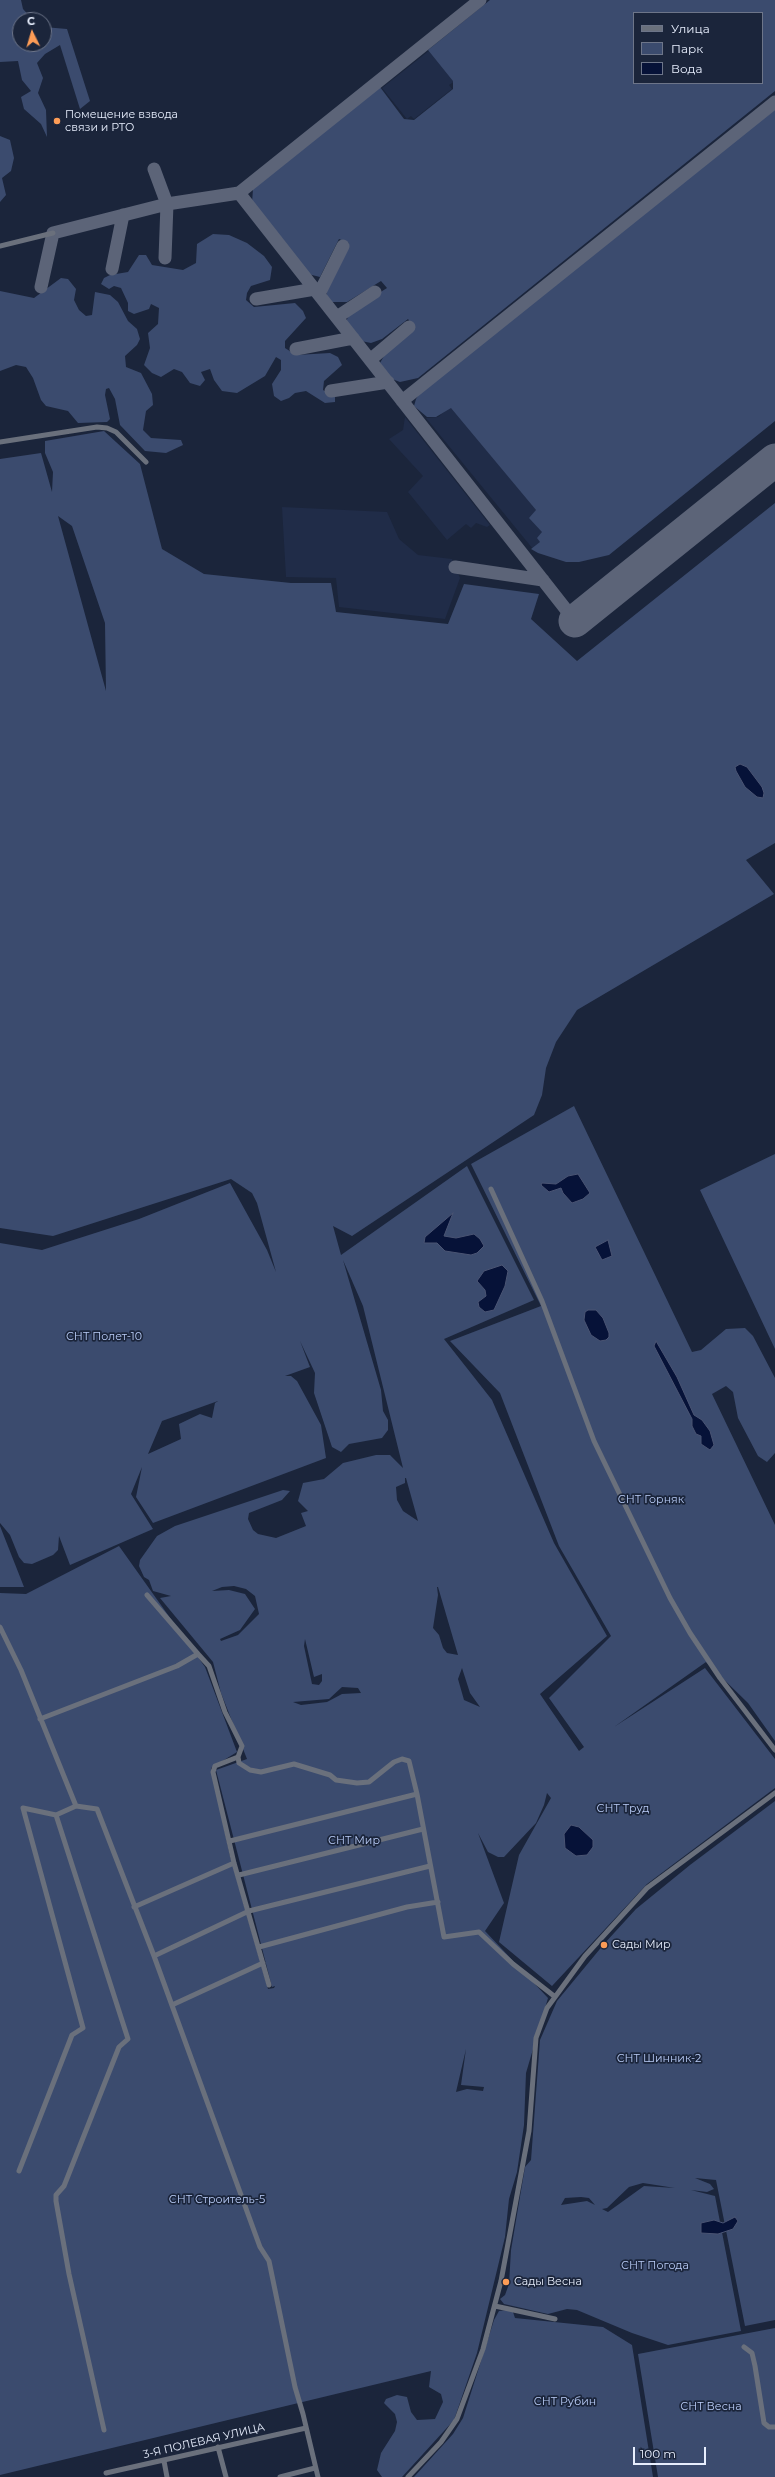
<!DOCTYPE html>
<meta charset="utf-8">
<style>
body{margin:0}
#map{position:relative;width:775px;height:2477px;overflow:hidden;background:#1b253b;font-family:Montserrat,sans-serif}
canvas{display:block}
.legend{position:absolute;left:633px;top:12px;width:130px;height:72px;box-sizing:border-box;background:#1b253b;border:1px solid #6d7589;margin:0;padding:5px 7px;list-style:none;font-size:12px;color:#e7eefd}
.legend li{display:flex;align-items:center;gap:8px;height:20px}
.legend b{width:20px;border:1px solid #6d7589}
.north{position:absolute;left:12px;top:12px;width:40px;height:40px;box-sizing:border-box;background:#1b253b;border:1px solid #6d7589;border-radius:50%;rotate:355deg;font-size:11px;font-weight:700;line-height:16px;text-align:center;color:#e7eefd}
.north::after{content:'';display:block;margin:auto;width:14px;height:18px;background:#fd9c56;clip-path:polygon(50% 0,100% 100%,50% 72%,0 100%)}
.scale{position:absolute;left:633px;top:2447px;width:73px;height:18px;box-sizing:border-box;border:2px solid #e7eefd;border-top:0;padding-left:5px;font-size:12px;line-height:14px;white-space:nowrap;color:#e7eefd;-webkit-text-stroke:3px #1b253b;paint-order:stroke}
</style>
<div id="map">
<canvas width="775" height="2477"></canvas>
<ul class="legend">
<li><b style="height:5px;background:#6a707c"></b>Улица</li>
<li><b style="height:11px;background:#3b4b6e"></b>Парк</li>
<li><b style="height:11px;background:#061238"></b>Вода</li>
</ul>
<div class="north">С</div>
<div class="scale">100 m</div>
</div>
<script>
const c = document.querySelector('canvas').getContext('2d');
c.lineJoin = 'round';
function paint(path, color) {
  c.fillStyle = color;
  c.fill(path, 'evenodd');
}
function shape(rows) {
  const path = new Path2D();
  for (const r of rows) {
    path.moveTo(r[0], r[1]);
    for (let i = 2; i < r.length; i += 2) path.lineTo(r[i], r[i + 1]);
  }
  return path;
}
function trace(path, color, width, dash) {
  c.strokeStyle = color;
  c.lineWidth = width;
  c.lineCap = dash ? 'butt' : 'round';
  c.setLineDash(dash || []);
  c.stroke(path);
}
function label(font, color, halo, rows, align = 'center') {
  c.font = font + ' Montserrat,sans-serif';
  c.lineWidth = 3.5;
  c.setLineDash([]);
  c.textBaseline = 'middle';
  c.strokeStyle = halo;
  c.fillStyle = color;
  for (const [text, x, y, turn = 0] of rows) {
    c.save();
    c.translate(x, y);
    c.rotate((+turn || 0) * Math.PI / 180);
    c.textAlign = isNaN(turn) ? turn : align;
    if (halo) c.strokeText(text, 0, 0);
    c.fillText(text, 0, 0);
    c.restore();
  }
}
paint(shape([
 [430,50,455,81,449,85,452,89,414,119,411,116,407,119,382,88],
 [451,406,537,511,543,532,541,542,533,549,426,418,438,417],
 [405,417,490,525,487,527,476,523,471,528,466,524,447,540,408,492,423,476,389,439,403,430],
 [282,507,387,512,399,539,418,555,452,559,460,578,445,619,339,607,336,578,286,577]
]), '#202c48');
paint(shape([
 [0,0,21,0,23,9,33,20,20,20,20,44,44,44,44,27,67,29,90,101,80,109,60,45,45,54,37,63,43,78,38,93,46,110,47,137,41,124,24,109,21,97,31,91,22,80,18,61,0,62],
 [490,0,775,0,775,91,418,378,400,382,392,379,380,363,389,347,414,327,408,319,382,339,371,343,361,341,346,321,352,310,387,288,381,281,347,302,331,302,327,298,326,287,349,243,339,239,320,277,308,274,252,203,253,189,380,87,404,119,414,120,453,89,453,81,428,50],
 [634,13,762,13,762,83,634,83],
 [775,108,775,421,609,555,579,562,566,562,538,553,531,549,540,542,537,538,542,532,529,518,536,510,451,408,436,417,427,417,414,406,416,399,419,394],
 [0,136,10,140,14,158,11,171,2,178,6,195,0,202],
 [213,234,229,235,247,243,264,256,272,267,270,280,251,286,247,293,246,300,254,307,295,303,303,311,306,318,285,341,285,348,296,355,330,353,338,357,342,365,324,381,323,390,335,397,335,402,325,403,306,391,295,393,289,398,281,401,274,396,272,384,281,370,281,360,276,357,265,376,237,393,222,391,214,380,210,369,201,372,205,380,200,386,190,383,182,372,174,369,161,377,152,373,144,365,150,348,148,333,158,324,159,308,151,304,149,309,134,314,128,311,128,303,121,288,114,286,109,289,101,284,104,278,110,275,128,272,139,255,146,255,152,265,183,270,196,263,197,244],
 [61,278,68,279,76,289,74,300,79,310,86,316,92,315,95,292,110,295,118,302,128,321,137,329,140,339,137,345,125,356,126,367,141,373,152,394,153,405,146,411,143,430,151,438,181,440,183,445,166,453,145,451,120,425,115,399,109,388,106,389,105,395,110,419,107,422,78,423,68,411,46,406,41,400,33,378,26,367,16,365,0,371,0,291,34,298],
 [104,431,140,464,162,549,204,574,291,583,331,583,336,612,448,624,464,584,539,594,531,619,577,661,775,503,775,843,746,860,774,894,577,1010,556,1042,546,1068,542,1095,534,1115,352,1236,333,1226,341,1255,467,1166,534,1300,444,1339,492,1400,554,1543,607,1636,540,1694,579,1751,584,1747,549,1698,611,1636,559,1546,500,1393,450,1341,541,1306,471,1164,574,1106,692,1352,701,1350,726,1329,745,1328,753,1336,775,1378,775,1453,767,1462,758,1456,738,1418,733,1392,726,1386,712,1394,775,1525,775,1741,748,1703,706,1662,614,1727,705,1668,775,1759,775,1788,647,1884,552,1986,499,1942,519,1855,551,1798,547,1793,544,1805,536,1823,504,1857,498,1857,488,1852,478,1833,504,1903,485,1931,548,1998,526,2073,524,2125,517,2172,509,2199,505,2237,477,2353,454,2420,402,2477,382,2477,377,2470,381,2453,395,2431,397,2422,395,2414,384,2403,386,2399,397,2395,407,2397,411,2412,417,2420,435,2419,443,2402,441,2394,429,2387,431,2371,0,2475,0,1593,26,1594,119,1546,205,1667,237,1752,211,1768,230,1856,268,1989,274,1988,275,1986,272,1987,216,1770,247,1759,221,1693,213,1662,160,1598,171,1596,153,1591,149,1580,144,1577,139,1566,140,1560,157,1536,175,1526,283,1490,290,1491,282,1500,249,1513,248,1519,253,1530,258,1534,276,1538,306,1526,301,1513,308,1511,298,1501,303,1483,324,1479,343,1463,376,1455,390,1455,403,1468,363,1306,343,1260,381,1390,383,1411,388,1420,388,1430,382,1438,349,1444,341,1452,332,1447,314,1393,315,1373,300,1341,310,1367,285,1376,291,1376,297,1381,321,1425,326,1458,153,1523,136,1497,142,1467,131,1494,153,1529,70,1565,59,1536,58,1550,53,1555,32,1564,24,1563,19,1557,10,1535,0,1523,0,1243,42,1250,139,1219,230,1183,267,1250,276,1272,257,1203,252,1193,231,1179,53,1236,0,1228,0,459,41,453,52,492,53,472,45,453,45,441],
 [58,516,72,526,105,623,106,691],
 [218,1401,215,1403,212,1418,200,1414,179,1424,181,1439,148,1454,162,1421],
 [405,1478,406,1478,418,1521,403,1511,397,1500,396,1487,405,1483],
 [234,1586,246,1589,255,1596,259,1614,238,1635,221,1641,220,1639,240,1630,255,1609,245,1594,229,1590,212,1591,222,1587],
 [437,1587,438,1587,458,1655,447,1653,443,1648,439,1635,433,1628,438,1595],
 [305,1639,314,1677,322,1674,322,1681,319,1685,312,1684,304,1646],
 [462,1668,470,1693,480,1707,464,1700,458,1679],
 [342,1687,358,1688,361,1693,342,1694,327,1702,301,1705,293,1702,329,1699],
 [466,2049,461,2085,484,2087,483,2091,467,2089,456,2092],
 [775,1154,775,1349,700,1190],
 [0,1526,24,1587,0,1587],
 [775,1801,775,2320,745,2326,716,2180,695,2178,710,2184,714,2189,707,2192,691,2190,715,2196,741,2331,668,2345,632,2333,577,2310,567,2309,548,2314,504,2304,500,2299,505,2295,509,2284,511,2250,525,2167,531,2160,540,2040,557,2001,604,1944,636,1909,690,1865],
 [643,2183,675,2188,644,2186,608,2212,602,2209,607,2208,629,2187],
 [581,2197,589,2198,595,2205,587,2201,561,2205,565,2198],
 [507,2310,513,2312,515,2318,603,2327,632,2345,653,2477,414,2477,453,2434,463,2418,494,2320,499,2311],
 [775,2328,775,2477,658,2477,638,2354]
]), '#3b4b6e');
const water = shape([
 [740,764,747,767,762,787,764,793,763,798,757,797,745,787,736,771,735,767,740,764],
 [578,1174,590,1193,583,1199,572,1203,563,1193,561,1188,549,1192,541,1185,542,1183,556,1184,568,1176,578,1174],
 [453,1213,444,1236,456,1238,474,1234,480,1239,484,1246,477,1253,471,1255,445,1251,437,1243,424,1243,425,1237,453,1213],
 [608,1240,612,1256,602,1260,595,1247,608,1240],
 [502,1265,508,1271,505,1286,494,1310,485,1312,479,1307,478,1302,486,1296,485,1290,477,1281,484,1271,502,1265],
 [588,1310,596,1310,603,1318,609,1333,609,1337,606,1340,600,1341,591,1335,584,1320,585,1312,588,1310],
 [656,1341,677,1377,694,1415,702,1420,710,1431,714,1445,710,1450,701,1444,701,1436,696,1434,692,1426,692,1419,654,1346,656,1341],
 [571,1825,579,1827,593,1840,593,1847,587,1855,576,1856,565,1848,564,1834,571,1825],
 [735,2217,738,2221,733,2229,718,2234,701,2233,701,2223,714,2220,723,2223,735,2217]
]);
paint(water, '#061238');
trace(water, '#4a5473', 1);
trace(shape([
 [480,0,239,193,575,621],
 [154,169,167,204,165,258],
 [112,269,123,215],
 [41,287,53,233,167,204,239,193],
 [319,294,343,246],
 [256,299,315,289],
 [337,317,375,292],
 [296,349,353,338],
 [370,360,409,327],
 [331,391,388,382],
 [402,401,775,102],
 [455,567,543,580]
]), '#5c6478', 13);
trace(shape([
 [575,621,775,460]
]), '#5c6478', 33);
trace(shape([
 [0,246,53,233],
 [0,442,97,427,107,428,116,432,146,462],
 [491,1189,542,1301,594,1441,670,1598,690,1633,720,1678,775,1750],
 [147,1595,198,1654],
 [0,1627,21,1670,76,1806],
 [40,1719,177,1666,198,1654,209,1666,225,1712,242,1746,238,1757,215,1766,213,1772,234,1863,269,1985],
 [238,1757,239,1763,250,1770,261,1772,294,1764,330,1775,336,1780,357,1783,369,1782,394,1762,402,1759,409,1761,417,1794,444,1937,479,1932,513,1964,554,1996],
 [56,1815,128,2039,119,2047,64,2186,56,2195,56,2201,69,2274,104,2430],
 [230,1841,417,1794],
 [239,1875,423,1829],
 [134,1907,234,1863],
 [259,1947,407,1907,438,1902],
 [154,1956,249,1911,430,1866],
 [172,2005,263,1963],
 [19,2171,72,2035,83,2028,23,1808,56,1815,76,1806,97,1809,154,1956,260,2247,269,2261,295,2387,303,2414,318,2477],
 [495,2306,555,2319],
 [744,2347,752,2353,755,2366,764,2423,769,2427,775,2427],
 [218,2447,226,2477],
 [164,2461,167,2477],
 [106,2473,306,2428],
 [280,2477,315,2468],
 [408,2477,441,2442,457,2419,483,2349,501,2281,529,2131,536,2038,547,2008,585,1956,647,1888,775,1793]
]), '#6a707c', 5);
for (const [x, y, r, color] of [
 [57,121,4,"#fd9c56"],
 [604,1945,4,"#fd9c56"],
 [506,2282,4,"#fd9c56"]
]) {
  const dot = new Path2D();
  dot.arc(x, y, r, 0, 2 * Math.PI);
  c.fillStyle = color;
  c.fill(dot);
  trace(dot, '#1b253b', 1.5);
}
label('11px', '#e7eefd', '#1b253b', [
 ["Помещение взвода",65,115],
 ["связи и РТО",65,128],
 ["Сады Мир",612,1945],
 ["Сады Весна",514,2282]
], 'left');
label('11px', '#bacdf8', '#1b253b', [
 ["СНТ Полет-10",104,1337],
 ["СНТ Горняк",651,1500],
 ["СНТ Труд",623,1809],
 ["СНТ Мир",354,1841],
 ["СНТ Шинник-2",659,2059],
 ["СНТ Строитель-5",217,2200],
 ["СНТ Погода",655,2266],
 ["СНТ Рубин",565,2402],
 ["СНТ Весна",711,2407]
]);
label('11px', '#e7eefd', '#1b253b', [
 ["3-Я ПОЛЕВАЯ УЛИЦА",204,2441,-13]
]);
</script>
